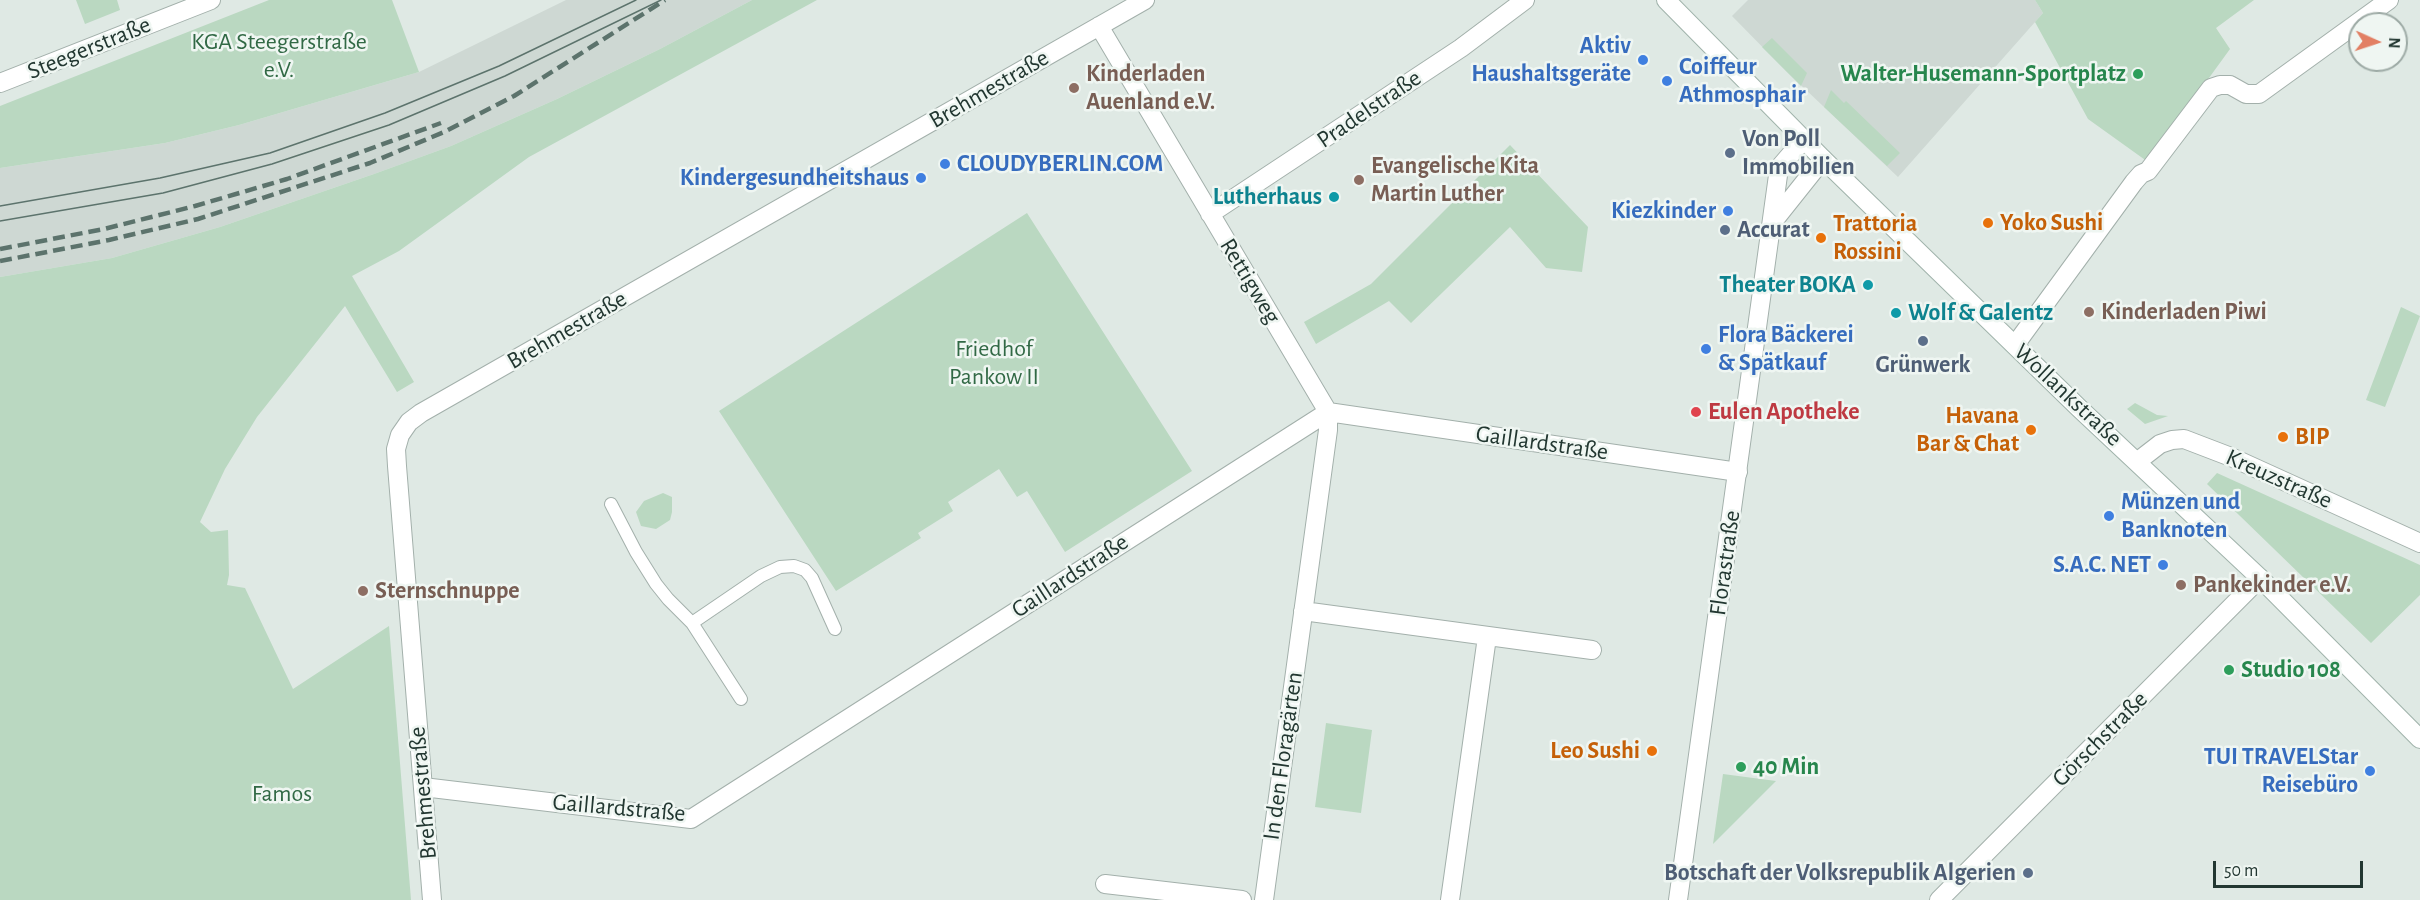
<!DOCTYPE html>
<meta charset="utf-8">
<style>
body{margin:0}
#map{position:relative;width:2420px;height:900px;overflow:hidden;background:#dfe9e4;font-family:"Alegreya Sans",sans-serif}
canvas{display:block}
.north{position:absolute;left:2348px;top:12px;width:60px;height:60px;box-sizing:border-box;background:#eff6f2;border:2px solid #9daaa5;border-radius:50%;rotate:93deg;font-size:16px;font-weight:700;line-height:24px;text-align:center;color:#223731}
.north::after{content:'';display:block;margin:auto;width:21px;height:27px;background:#e27f63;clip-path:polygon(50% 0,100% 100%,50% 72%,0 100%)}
.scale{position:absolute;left:2213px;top:861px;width:150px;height:27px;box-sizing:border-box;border:3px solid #223731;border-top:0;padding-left:8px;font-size:18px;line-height:21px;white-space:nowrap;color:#223731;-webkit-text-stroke:4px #eff6f2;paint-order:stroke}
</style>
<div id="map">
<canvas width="2420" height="900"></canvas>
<div class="north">N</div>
<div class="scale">50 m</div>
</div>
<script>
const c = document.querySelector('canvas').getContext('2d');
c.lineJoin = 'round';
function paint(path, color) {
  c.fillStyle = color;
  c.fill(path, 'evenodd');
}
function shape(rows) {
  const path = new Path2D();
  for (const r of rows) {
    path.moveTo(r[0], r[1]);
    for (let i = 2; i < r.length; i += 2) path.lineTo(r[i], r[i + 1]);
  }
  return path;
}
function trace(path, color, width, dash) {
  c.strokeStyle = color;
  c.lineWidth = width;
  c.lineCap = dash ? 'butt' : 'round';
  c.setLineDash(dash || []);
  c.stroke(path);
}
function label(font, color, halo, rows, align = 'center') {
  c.font = font + ' "Alegreya Sans",sans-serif';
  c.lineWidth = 5;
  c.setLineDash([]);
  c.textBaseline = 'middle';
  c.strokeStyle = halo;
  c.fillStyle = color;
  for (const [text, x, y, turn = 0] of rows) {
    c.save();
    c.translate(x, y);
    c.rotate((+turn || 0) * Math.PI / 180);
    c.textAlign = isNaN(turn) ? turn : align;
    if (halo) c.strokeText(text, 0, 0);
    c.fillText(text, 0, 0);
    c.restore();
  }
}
paint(shape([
 [566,0,752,0,660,49,557,99,451,146,374,174,220,227,112,258,0,277,0,168,165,143,239,125,419,72],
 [1748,0,2035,0,2043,13,1898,177,1786,71,1732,16]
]), '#ced8d3');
paint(shape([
 [76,0,117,0,120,10,85,24],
 [269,0,392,0,419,72,239,125,165,143,0,168,0,106],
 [752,0,817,0,529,157,399,251,352,276,414,382,397,392,345,306,257,417,225,469,200,522,211,532,228,530,229,575,227,585,245,588,293,689,389,626,411,900,0,900,0,277,112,258,220,227,374,174,451,146,557,99,660,49],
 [2035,0,2254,0,2216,28,2230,49,2148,162,2088,119,2035,22,2043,13],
 [1772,38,1807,73,1801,86,1762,47],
 [1831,90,1844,103,1846,101,1900,153,1887,166,1824,107],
 [1510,145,1588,227,1582,272,1546,268,1510,227,1411,323,1389,301,1316,344,1304,322,1371,284],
 [1027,213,1192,471,1065,552,1027,491,1017,497,999,469,948,502,953,511,918,533,921,538,836,591,719,411],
 [2401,307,2420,316,2385,407,2366,400],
 [2135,403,2157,415,2168,416,2145,424,2127,409],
 [2217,473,2420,565,2420,595,2371,643,2207,484],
 [663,493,672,497,672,512,670,520,656,529,641,526,636,512,644,501],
 [1326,723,1372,730,1361,813,1315,807],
 [1723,774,1776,781,1713,844]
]), '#bad8c1');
const service = shape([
 [611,504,636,552,656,584,668,599,692,623,741,699],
 [692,623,761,576,780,567,794,566,805,570,812,578,835,629]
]);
const minor = shape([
 [1099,26,1328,412],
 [0,83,211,0],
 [1210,214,1461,48,1525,0],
 [2015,345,2134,182,2141,174,2148,171,2211,88,2220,85,2230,85,2246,94,2259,94,2389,0],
 [2138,461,2160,444,2172,440,2184,439,2231,457,2420,543],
 [1303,611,1592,650],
 [423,787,691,819,1328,412,1738,472],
 [1105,884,1242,900],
 [432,900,397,466,396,449,400,435,409,422,421,413,1145,0],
 [1264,900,1328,430,1328,412],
 [1450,900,1487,637],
 [1939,900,2260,578]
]);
const tertiary = shape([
 [1772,223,1823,159],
 [1678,900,1779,168,1804,139]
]);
const secondary = shape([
 [1666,0,1823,159,2079,408,2260,578,2420,739]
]);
trace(service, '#a3b0ab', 14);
trace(minor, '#a3b0ab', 20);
trace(tertiary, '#a3b0ab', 20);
trace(secondary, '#a0b3ab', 20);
trace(service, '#fff', 12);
trace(minor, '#fff', 18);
trace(tertiary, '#fff', 18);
trace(secondary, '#fff', 18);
trace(shape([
 [0,206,160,178,270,153,385,113,499,66,636,0],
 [0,221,163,193,272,164,389,125,505,76,661,0]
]), '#5c736c', 1.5);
trace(shape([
 [0,249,104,229,195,206,287,179,441,123],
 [0,261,109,240,198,219,370,163,444,132,514,96,665,0]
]), '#5c736c', 4.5, [12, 6]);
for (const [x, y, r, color] of [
 [1643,60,6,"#3f7fe0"],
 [2138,74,6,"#2e9e5b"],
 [1667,81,6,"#3f7fe0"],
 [1074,88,6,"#8d6e63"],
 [1730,153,6,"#5c6f8a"],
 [945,164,6,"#3f7fe0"],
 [921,178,6,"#3f7fe0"],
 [1359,180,6,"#8d6e63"],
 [1334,197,6,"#0f9aa8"],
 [1728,211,6,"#3f7fe0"],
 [1988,223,6,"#e8710a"],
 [1725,230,6,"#5c6f8a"],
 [1821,238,6,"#e8710a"],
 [1868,285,6,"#0f9aa8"],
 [2089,312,6,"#8d6e63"],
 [1896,313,6,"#0f9aa8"],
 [1923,341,6,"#5c6f8a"],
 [1706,349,6,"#3f7fe0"],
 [1696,412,6,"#e0444e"],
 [2031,430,6,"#e8710a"],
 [2283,437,6,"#e8710a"],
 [2109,516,6,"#3f7fe0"],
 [2163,565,6,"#3f7fe0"],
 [2181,585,6,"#8d6e63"],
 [363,591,6,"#8d6e63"],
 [2229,670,6,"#2e9e5b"],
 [1652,751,6,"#e8710a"],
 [1741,767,6,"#2e9e5b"],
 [2370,771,6,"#3f7fe0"],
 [2028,873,6,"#5c6f8a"]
]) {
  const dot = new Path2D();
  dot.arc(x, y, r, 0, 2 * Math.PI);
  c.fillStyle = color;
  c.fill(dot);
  trace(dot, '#eff6f2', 2);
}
label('24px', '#316945', '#eff6f2', [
 ["KGA Steegerstraße",279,42],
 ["e.V.",279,70],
 ["Friedhof",994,349],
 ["Pankow II",994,377],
 ["Famos",282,794]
]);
label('bold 24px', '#366cbe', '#eff6f2', [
 ["Aktiv",1631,46],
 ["Haushaltsgeräte",1631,74],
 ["Coiffeur",1679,67,"left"],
 ["Athmosphair",1679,95,"left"],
 ["CLOUDYBERLIN.COM",957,164,"left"],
 ["Kindergesundheitshaus",909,178],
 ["Kiezkinder",1716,211],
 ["Flora Bäckerei",1718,335,"left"],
 ["& Spätkauf",1718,363,"left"],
 ["Münzen und",2121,502,"left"],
 ["Banknoten",2121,530,"left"],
 ["S.A.C. NET",2151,565],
 ["TUI TRAVELStar",2358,757],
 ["Reisebüro",2358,785]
], 'right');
label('24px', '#223731', '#eff6f2', [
 ["Steegerstraße",89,48,-22],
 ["Brehmestraße",989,89,-30],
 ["Pradelstraße",1369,109,-34],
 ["Rettigweg",1250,281,59],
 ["Brehmestraße",567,330,-30],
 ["Wollankstraße",2068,395,43],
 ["Gaillardstraße",1542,443,8],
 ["Kreuzstraße",2279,479,24],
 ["Florastraße",1725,563,-82],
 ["Gaillardstraße",1070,576,-33],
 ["Görschstraße",2100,739,-45],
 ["In den Floragärten",1283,756,-82],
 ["Brehmestraße",423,793,-95],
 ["Gaillardstraße",619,808,5]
]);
label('bold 24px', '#785e54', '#eff6f2', [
 ["Kinderladen",1086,74],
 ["Auenland e.V.",1086,102],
 ["Evangelische Kita",1371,166],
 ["Martin Luther",1371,194],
 ["Kinderladen Piwi",2101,312],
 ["Pankekinder e.V.",2193,585],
 ["Sternschnuppe",375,591]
], 'left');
label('bold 24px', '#27864d', '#eff6f2', [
 ["Walter-Husemann-Sportplatz",2126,74,"right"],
 ["Studio 108",2241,670],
 ["40 Min",1753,767]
], 'left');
label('bold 24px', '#4e5e75', '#eff6f2', [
 ["Von Poll",1742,139],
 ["Immobilien",1742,167],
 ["Accurat",1737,230],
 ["Grünwerk",1923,365,"center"],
 ["Botschaft der Volksrepublik Algerien",2016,873,"right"]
], 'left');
label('bold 24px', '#0d838f', '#eff6f2', [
 ["Lutherhaus",1322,197],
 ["Theater BOKA",1856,285],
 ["Wolf & Galentz",1908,313,"left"]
], 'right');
label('bold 24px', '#c56008', '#eff6f2', [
 ["Yoko Sushi",2000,223],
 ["Trattoria",1833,224],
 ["Rossini",1833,252],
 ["Havana",2019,416,"right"],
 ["Bar & Chat",2019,444,"right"],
 ["BIP",2295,437],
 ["Leo Sushi",1640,751,"right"]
], 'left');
label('bold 24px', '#be3a42', '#eff6f2', [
 ["Eulen Apotheke",1708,412]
], 'left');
</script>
